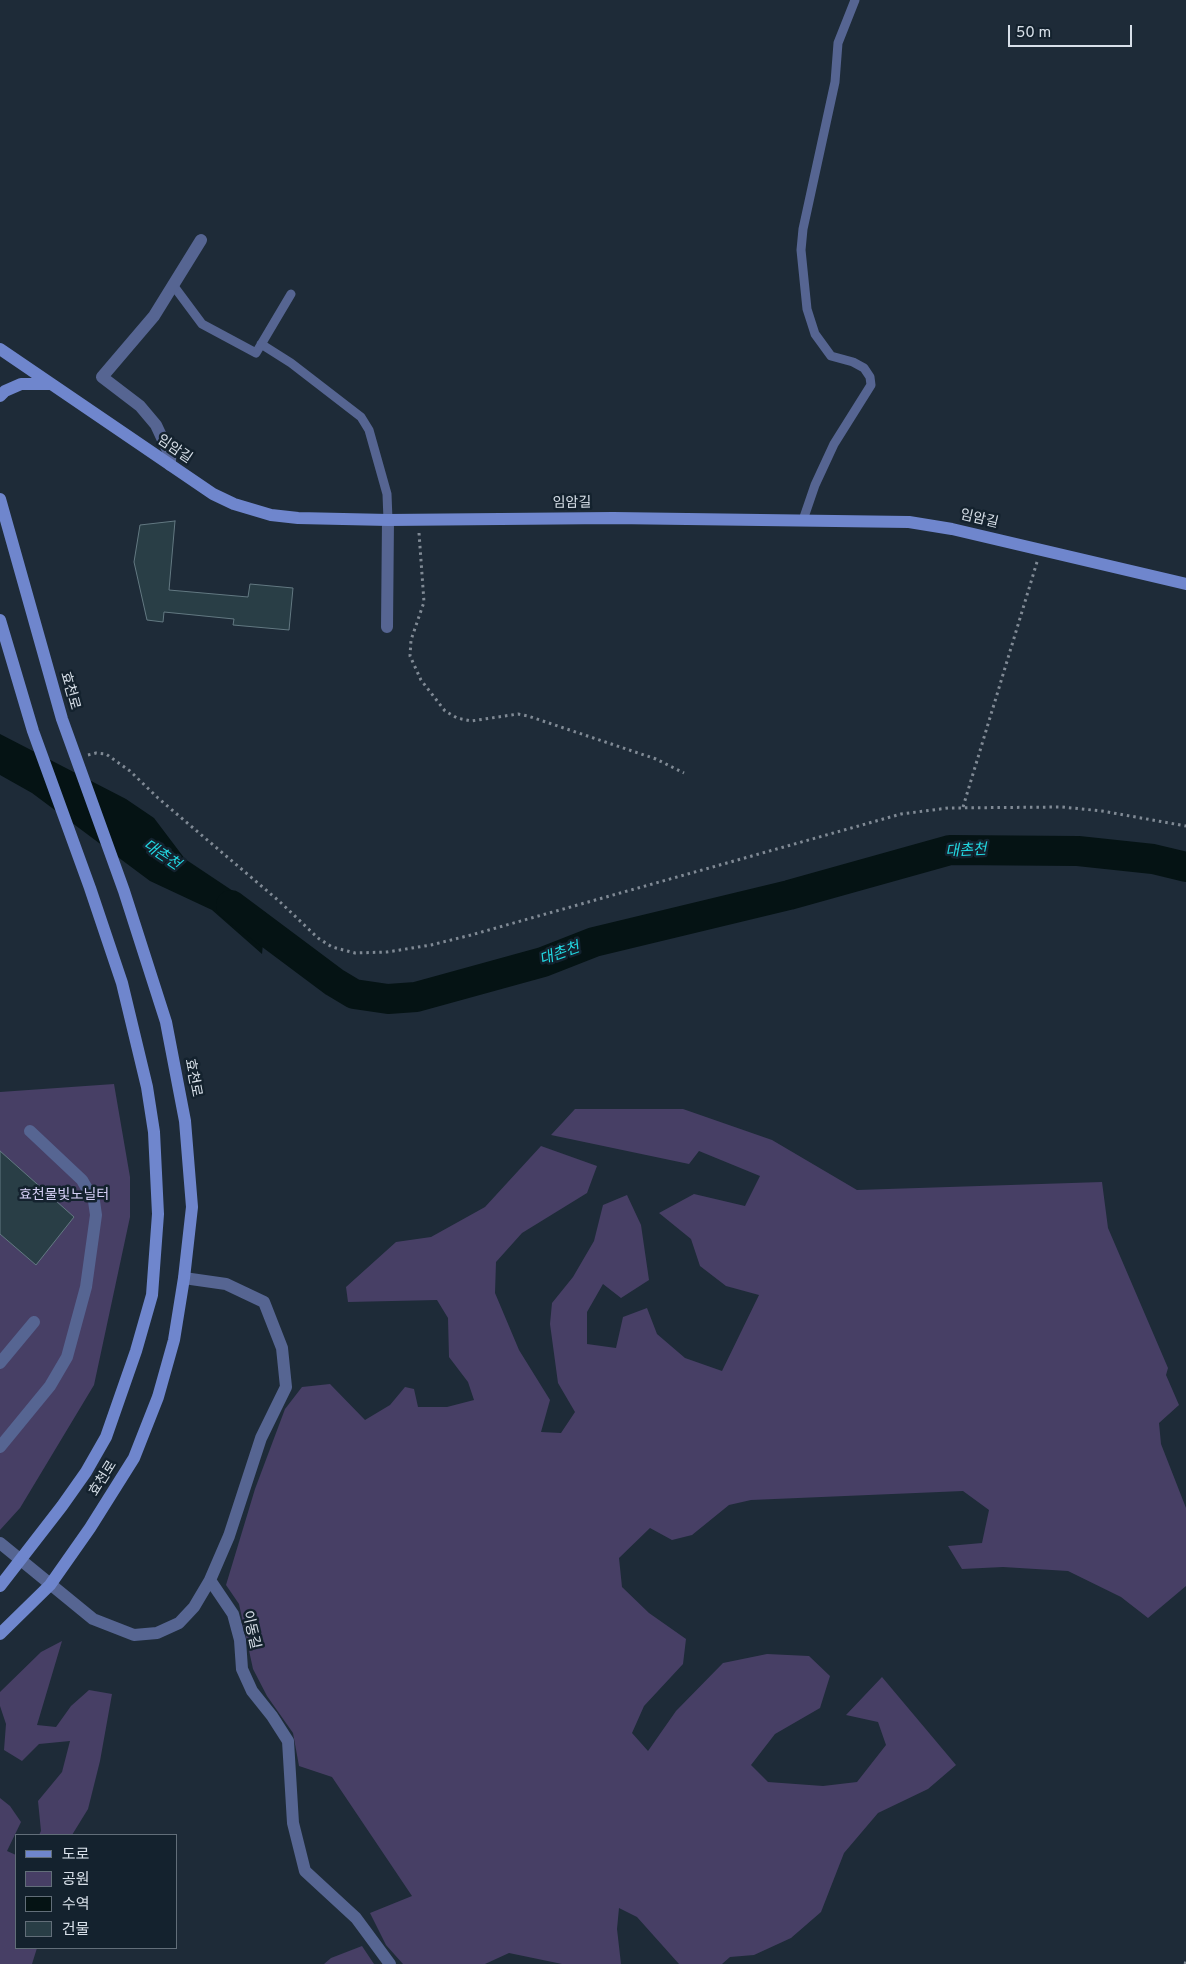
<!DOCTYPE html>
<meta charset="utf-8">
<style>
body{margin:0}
#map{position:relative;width:1186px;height:1964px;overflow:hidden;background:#1e2b38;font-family:Overpass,"Noto Sans KR",sans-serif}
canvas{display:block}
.legend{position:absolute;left:15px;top:1834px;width:162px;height:115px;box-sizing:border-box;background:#14222e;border:1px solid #626e79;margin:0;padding:6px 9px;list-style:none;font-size:15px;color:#d8e0e9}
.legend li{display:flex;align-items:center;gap:10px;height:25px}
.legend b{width:25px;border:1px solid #626e79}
.scale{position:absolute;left:1008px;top:25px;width:124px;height:22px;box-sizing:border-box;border:2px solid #d8e0e9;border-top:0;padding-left:6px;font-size:15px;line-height:18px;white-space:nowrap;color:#d8e0e9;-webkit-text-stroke:4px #14222e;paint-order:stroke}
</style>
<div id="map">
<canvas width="1186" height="1964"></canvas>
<ul class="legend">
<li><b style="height:6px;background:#6f86cd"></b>도로</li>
<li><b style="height:14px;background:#473f65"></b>공원</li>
<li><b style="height:14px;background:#051314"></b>수역</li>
<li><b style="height:14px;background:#293e46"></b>건물</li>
</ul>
<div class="scale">50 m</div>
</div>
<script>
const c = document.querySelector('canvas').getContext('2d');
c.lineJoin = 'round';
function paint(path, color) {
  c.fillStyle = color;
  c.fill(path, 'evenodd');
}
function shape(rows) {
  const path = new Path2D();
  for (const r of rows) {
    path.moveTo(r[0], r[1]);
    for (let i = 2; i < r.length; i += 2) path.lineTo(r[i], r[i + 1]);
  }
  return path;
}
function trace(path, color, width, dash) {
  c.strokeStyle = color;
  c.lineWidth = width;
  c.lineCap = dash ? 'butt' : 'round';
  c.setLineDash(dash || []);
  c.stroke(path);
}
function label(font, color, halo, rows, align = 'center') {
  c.font = font + ' Overpass,"Noto Sans KR",sans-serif';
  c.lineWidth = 5;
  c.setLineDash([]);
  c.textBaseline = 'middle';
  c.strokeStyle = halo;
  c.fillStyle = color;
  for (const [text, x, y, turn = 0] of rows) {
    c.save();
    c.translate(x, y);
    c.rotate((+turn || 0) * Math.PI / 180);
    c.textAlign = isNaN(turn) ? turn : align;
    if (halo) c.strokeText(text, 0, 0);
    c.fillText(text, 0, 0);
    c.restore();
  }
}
paint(shape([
 [114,1084,130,1177,130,1217,94,1385,20,1508,0,1530,0,1092],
 [575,1109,683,1109,772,1140,857,1190,1102,1182,1108,1228,1168,1368,1166,1375,1179,1405,1159,1423,1161,1444,1186,1508,1186,1586,1148,1618,1121,1597,1068,1571,1003,1567,962,1569,948,1546,982,1543,989,1510,963,1491,751,1500,729,1505,692,1535,672,1540,650,1528,619,1558,622,1587,649,1613,686,1639,683,1664,644,1706,632,1733,648,1751,676,1711,723,1663,767,1654,809,1656,830,1676,820,1708,775,1734,751,1765,768,1782,823,1786,857,1782,886,1745,878,1722,846,1715,882,1677,956,1765,928,1789,878,1813,844,1853,821,1912,791,1938,754,1955,730,1957,722,1964,679,1964,637,1917,619,1908,617,1929,621,1964,562,1964,509,1953,485,1964,403,1964,386,1945,370,1913,412,1896,332,1777,299,1766,293,1733,267,1696,253,1669,239,1604,226,1585,255,1489,285,1409,302,1387,330,1384,365,1420,390,1405,405,1387,414,1389,418,1407,447,1407,474,1400,468,1382,449,1357,448,1318,437,1300,348,1302,346,1287,396,1242,431,1237,485,1207,541,1146,597,1166,587,1193,522,1233,496,1262,495,1293,519,1350,550,1400,541,1432,561,1433,575,1412,558,1383,550,1324,552,1303,573,1277,594,1241,603,1205,627,1195,641,1225,649,1280,621,1298,603,1284,587,1312,587,1344,616,1348,623,1317,647,1308,657,1334,685,1358,722,1371,759,1295,726,1286,700,1266,691,1239,659,1213,694,1194,745,1206,760,1176,699,1151,689,1164,551,1135],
 [62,1641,37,1725,56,1727,71,1706,89,1690,112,1694,100,1761,88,1809,72,1835,39,1835,41,1831,38,1801,62,1772,70,1741,39,1744,22,1761,4,1750,6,1724,0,1706,0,1692,41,1652],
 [0,1798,10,1806,21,1822,7,1851,16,1855,16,1948,37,1948,32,1964,0,1964],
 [362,1946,374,1964,324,1964,331,1958]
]), '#473f65');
paint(shape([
 [0,734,126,799,154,818,185,859,266,913,262,954,212,910,150,881,32,793,0,775]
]), '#051314');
trace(shape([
 [231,905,334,982,354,994,388,999,416,997,543,962,594,942,789,895,950,850,1078,851,1153,859,1186,867]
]), '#051314', 30);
const building = shape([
 [175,521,169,590,248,597,250,584,293,588,289,630,233,625,234,619,164,612,163,622,147,620,134,562,140,525,175,521],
 [0,1151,74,1217,36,1265,0,1234,0,1151]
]);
paint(building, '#293e46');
trace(building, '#637982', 1);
trace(shape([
 [419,533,424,602,411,640,410,656,421,680,445,711,457,718,471,721,518,714,528,716,656,759,684,773],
 [88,755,96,753,106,754,130,771,158,798,279,901,318,938,332,947,355,953,387,952,431,945,471,935,901,814,948,808,1062,807,1102,811,1186,826],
 [963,807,1037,562],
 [1185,1964,1186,1961]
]), '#808a95', 3, [2.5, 4]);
trace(shape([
 [173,285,202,324,256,353,291,294],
 [261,344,291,363,361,417,369,430,387,494,388,520],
 [803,520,815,485,834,444,871,385,870,377,864,368,853,362,831,356,815,334,807,309,801,250,803,229,835,82,838,43,855,0]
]), '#566592', 9);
trace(shape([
 [170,465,170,455,156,425,140,406,102,377,154,316,201,240],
 [387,627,388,520],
 [184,1278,226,1284,264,1302,282,1348,286,1387,261,1438,229,1536,210,1580,233,1614,240,1640,242,1669,252,1691,272,1716,288,1741,293,1823,305,1871,356,1918,390,1964],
 [0,1363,34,1322],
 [0,1447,50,1386,67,1357,86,1287,96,1215,94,1201,82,1180,30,1131],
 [0,1543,93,1619,134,1635,157,1633,179,1623,194,1607,210,1580]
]), '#566592', 12);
trace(shape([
 [0,349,213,494,234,504,271,515,298,518,388,520,613,518,909,522,952,529,1186,584],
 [0,396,5,391,21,384,50,384],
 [0,499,62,719,124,891,166,1022,185,1121,192,1207,184,1278,174,1340,158,1397,134,1458,90,1528,50,1585,0,1634],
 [0,620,33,731,90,888,122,983,147,1087,154,1132,158,1214,152,1295,136,1351,106,1437,86,1472,62,1506,0,1586]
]), '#6f86cd', 12);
label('14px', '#d8e0e9', '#14222e', [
 ["임암길",174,450,34],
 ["임암길",572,504,-1],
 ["임암길",979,520,13],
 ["효천로",69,691,74],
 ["효천로",192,1078,79],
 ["효천로",104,1479,-58],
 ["이동길",250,1630,77]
]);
label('14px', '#d5cff5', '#14222e', [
 ["효천물빛노닐터",64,1196]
]);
label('italic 15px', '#22d8e2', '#14222e', [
 ["대촌천",966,852,-3],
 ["대촌천",161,856,34],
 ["대촌천",560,955,-20]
]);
</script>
